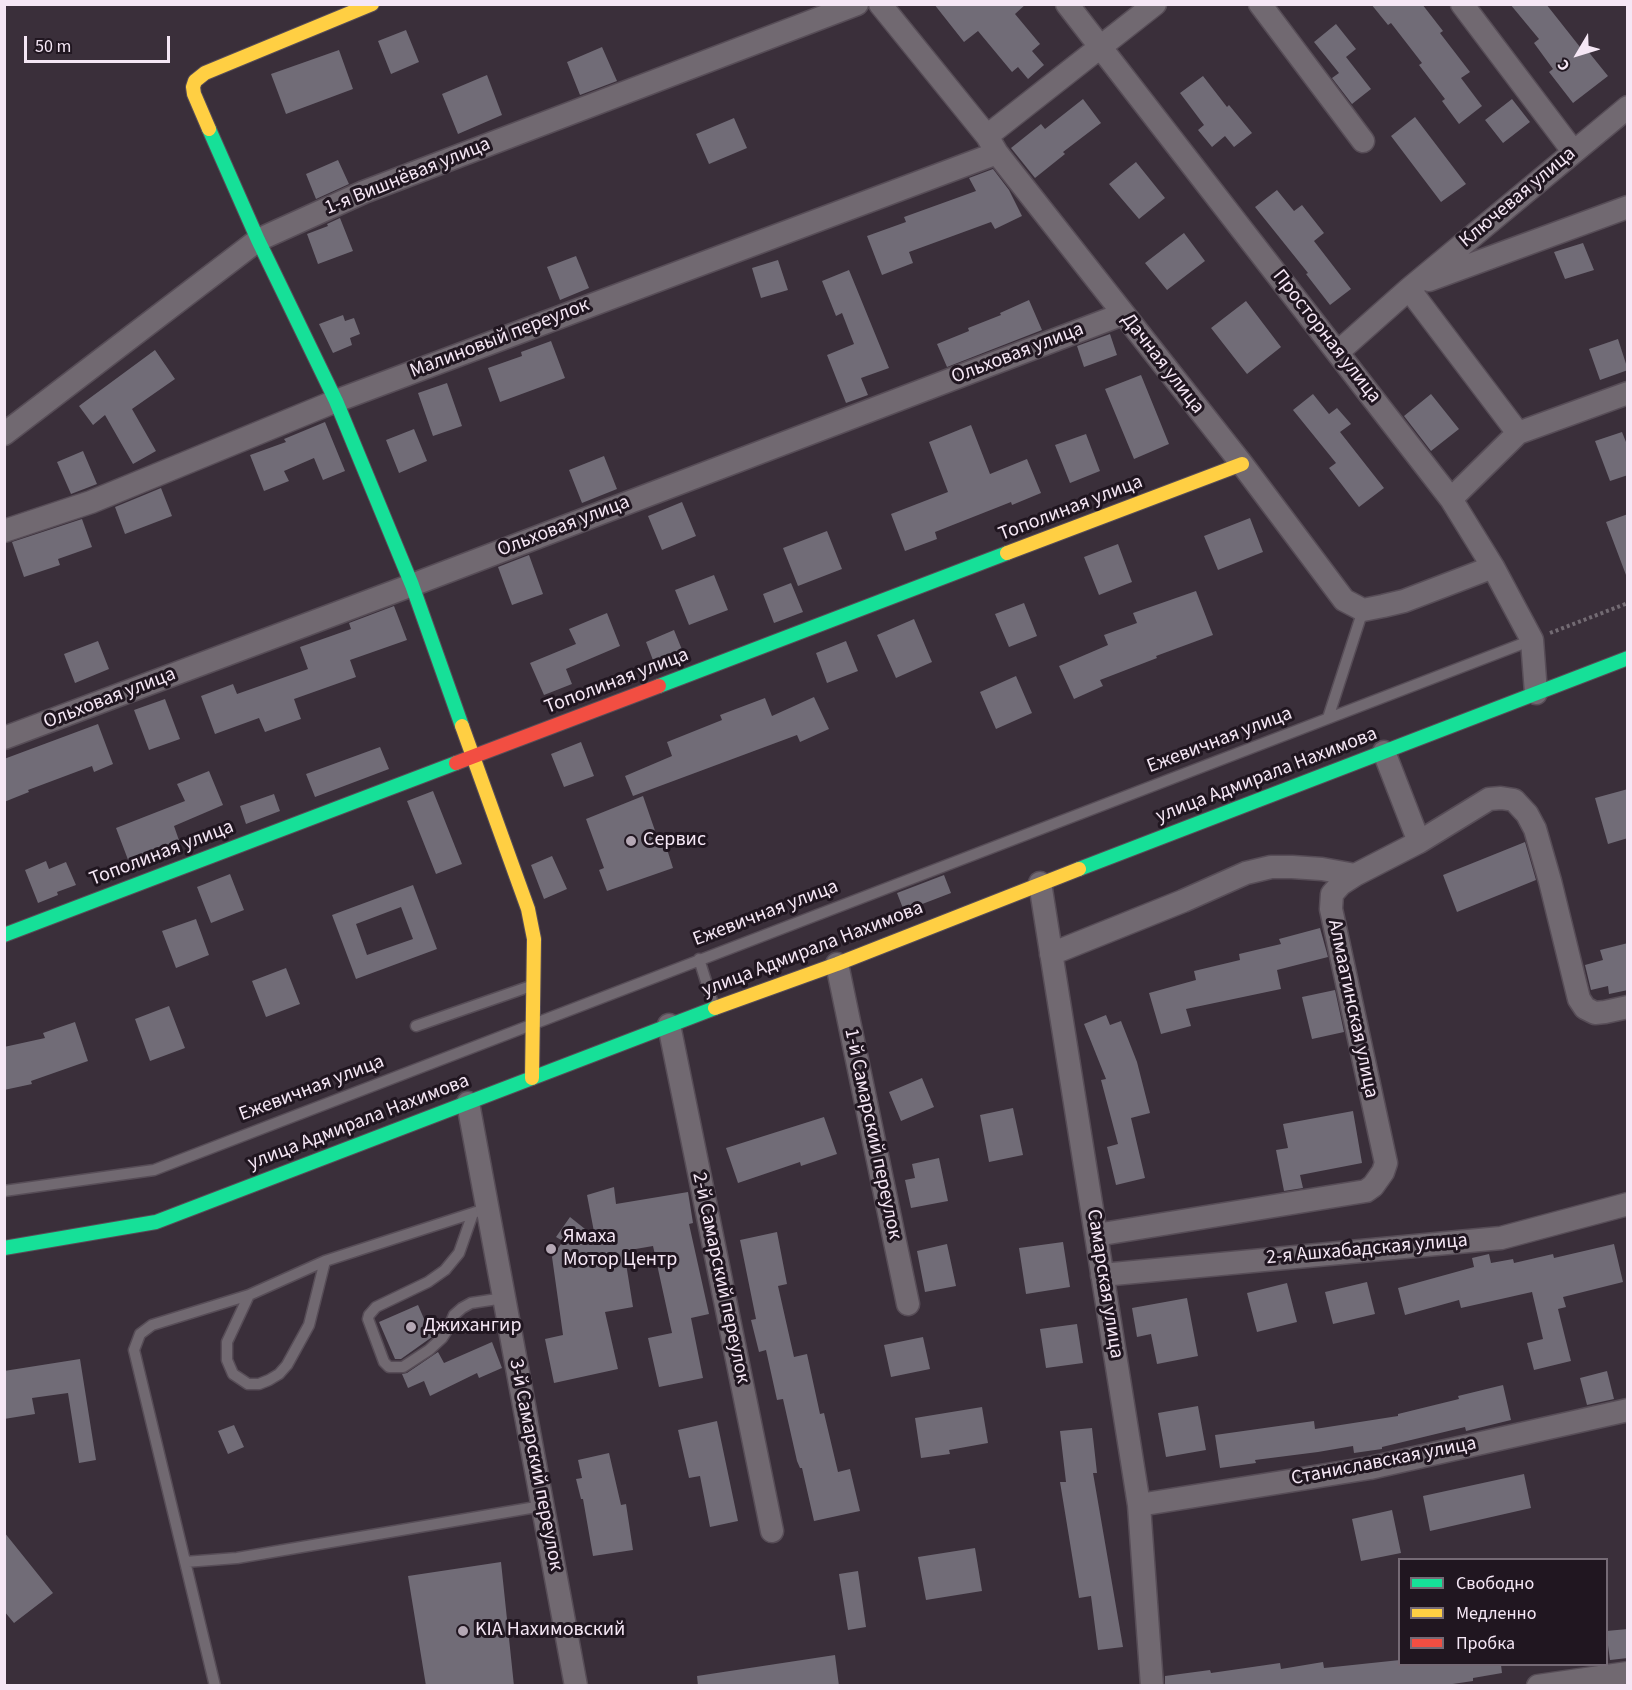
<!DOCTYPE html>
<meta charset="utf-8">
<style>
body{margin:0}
#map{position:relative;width:1632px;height:1690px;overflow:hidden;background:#3a2f3a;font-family:"Source Sans 3",sans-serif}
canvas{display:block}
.frame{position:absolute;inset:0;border:6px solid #f5e7f5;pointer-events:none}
.legend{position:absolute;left:1398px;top:1558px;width:210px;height:108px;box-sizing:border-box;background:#201620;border:2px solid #756a75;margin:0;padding:8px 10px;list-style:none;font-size:18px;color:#f5e7f5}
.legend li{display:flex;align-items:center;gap:12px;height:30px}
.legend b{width:30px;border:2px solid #756a75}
.north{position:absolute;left:1548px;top:24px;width:60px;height:60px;-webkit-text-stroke:4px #201620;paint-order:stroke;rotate:232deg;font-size:16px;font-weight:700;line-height:24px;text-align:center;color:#f5e7f5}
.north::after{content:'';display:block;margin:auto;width:21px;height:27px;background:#f5e7f5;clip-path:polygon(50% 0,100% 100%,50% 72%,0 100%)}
.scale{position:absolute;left:24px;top:36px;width:146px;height:27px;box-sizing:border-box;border:3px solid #f5e7f5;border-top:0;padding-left:8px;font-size:18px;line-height:21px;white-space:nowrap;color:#f5e7f5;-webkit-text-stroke:4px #201620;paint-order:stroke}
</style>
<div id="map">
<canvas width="1632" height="1690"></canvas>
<div class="frame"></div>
<ul class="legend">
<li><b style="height:8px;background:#16e098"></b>Свободно</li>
<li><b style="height:8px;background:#ffcf43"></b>Медленно</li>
<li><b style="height:8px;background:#f24e42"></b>Пробка</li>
</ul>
<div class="north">С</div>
<div class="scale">50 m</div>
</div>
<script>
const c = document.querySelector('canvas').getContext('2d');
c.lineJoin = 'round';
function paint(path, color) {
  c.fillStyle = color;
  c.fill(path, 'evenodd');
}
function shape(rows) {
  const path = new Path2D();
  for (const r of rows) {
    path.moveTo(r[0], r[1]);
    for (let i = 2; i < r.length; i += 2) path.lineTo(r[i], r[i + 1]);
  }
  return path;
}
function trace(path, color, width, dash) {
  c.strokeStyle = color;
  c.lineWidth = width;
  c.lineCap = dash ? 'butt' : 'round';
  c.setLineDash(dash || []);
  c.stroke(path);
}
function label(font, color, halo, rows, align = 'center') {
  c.font = font + ' "Source Sans 3",sans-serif';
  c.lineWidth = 6;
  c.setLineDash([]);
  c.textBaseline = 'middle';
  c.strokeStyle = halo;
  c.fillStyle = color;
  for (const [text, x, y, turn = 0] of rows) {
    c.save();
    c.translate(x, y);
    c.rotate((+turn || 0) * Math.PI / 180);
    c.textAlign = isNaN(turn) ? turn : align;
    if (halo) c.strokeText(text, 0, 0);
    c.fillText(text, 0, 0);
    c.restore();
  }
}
paint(shape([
 [934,4,1026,4,1015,14,1040,44,1032,51,1044,65,1028,79,1018,67,1012,72,978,31,964,42],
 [1371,4,1422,4,1443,31,1440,33,1470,72,1461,78,1482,106,1459,124,1442,101,1445,99,1419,65,1422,63,1391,23,1388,25],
 [1510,4,1546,4,1580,47,1583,45,1608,76,1573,103,1549,72,1553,69,1534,43,1539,39],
 [1336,24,1356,49,1346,57,1371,89,1352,104,1332,78,1339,73,1314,42],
 [406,30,419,62,391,74,378,41],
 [602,47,617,81,580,95,567,62],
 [339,50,353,89,286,114,271,74],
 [487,75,502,115,458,134,442,94],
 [1203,76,1227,107,1229,105,1252,133,1234,147,1225,136,1212,147,1198,130,1204,125,1180,93],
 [1083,99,1101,123,1063,152,1065,154,1035,178,1011,148,1041,124,1045,129],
 [1512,99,1530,122,1503,143,1485,120],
 [1415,117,1466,184,1441,202,1391,136],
 [734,118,747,148,709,164,696,134],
 [338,160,349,184,316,199,306,174],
 [1136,162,1165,198,1139,219,1109,184],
 [993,169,1009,190,1022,216,995,229,991,222,909,252,913,263,882,275,867,236,906,222,904,217,976,191,969,178],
 [1277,190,1294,211,1302,205,1324,233,1314,241,1351,289,1330,305,1306,274,1308,273,1255,207],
 [340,218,353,251,318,264,307,234,328,226,327,224],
 [1184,233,1205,261,1167,290,1145,263],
 [1583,243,1594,270,1565,279,1554,252],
 [576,256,589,288,560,300,547,267],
 [778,260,788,290,761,298,752,268],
 [849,270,889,368,861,378,868,395,846,403,827,355,854,344,842,313,836,316,822,281],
 [1029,300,1042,330,947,367,937,344,969,331,968,328,1001,315,1000,313],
 [1246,301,1281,347,1247,374,1211,328],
 [343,315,345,321,354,318,360,334,350,338,352,345,333,353,319,324],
 [1110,334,1117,355,1084,367,1077,346],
 [1618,339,1628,370,1600,380,1589,349],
 [551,341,565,378,500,402,488,368,522,356,521,352],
 [155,350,175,379,132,409,156,451,133,464,105,415,93,425,79,406],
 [1141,375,1169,444,1134,459,1105,389],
 [447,383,462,426,433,436,418,393],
 [1313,394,1329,414,1337,408,1351,424,1340,432,1384,488,1359,507,1329,468,1336,463,1293,410],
 [1431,394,1459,429,1431,451,1404,416],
 [325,422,345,471,323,480,314,458,284,471,289,481,264,491,250,455,286,442,284,439],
 [971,425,990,474,1027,459,1041,493,1012,505,1011,502,935,532,937,539,905,551,891,514,948,492,929,442],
 [414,429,427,461,399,473,386,440],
 [1622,432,1628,447,1628,475,1610,481,1595,441],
 [1086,434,1100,471,1070,483,1055,445],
 [83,451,97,484,71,494,57,462],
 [604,456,617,489,582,503,569,470],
 [161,488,172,516,125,534,115,507],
 [682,502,696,536,662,550,648,516],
 [1628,514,1628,574,1626,575,1606,522],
 [1250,518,1263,552,1218,570,1204,536],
 [82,519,92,547,58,559,60,565,24,577,12,542],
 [827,531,842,569,798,586,783,548],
 [1118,544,1132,582,1099,595,1084,557],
 [529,555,543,594,512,605,498,567],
 [714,575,728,610,689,625,675,590],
 [791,583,803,612,774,623,763,594],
 [1196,591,1213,635,1156,656,1157,658,1100,680,1103,686,1074,699,1059,666,1108,645,1104,635,1137,623,1133,613],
 [1024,603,1037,636,1009,647,995,614],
 [394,606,407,640,350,660,356,677,294,699,301,719,265,732,259,718,215,734,201,696,233,684,237,694,308,669,300,647,351,629,349,623],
 [607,613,620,646,566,669,572,684,544,695,530,663,576,644,569,629],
 [914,619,932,662,896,678,877,635],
 [674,630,685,657,656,668,646,642],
 [98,641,109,669,75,683,64,654],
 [846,641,858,671,827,683,816,653],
 [1016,676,1032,713,996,729,980,692],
 [814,697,829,729,800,742,797,735,633,796,625,776,672,756,667,742,722,720,720,715,765,698,772,716],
 [165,699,180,739,149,750,134,710],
 [98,724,113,764,94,772,92,766,28,790,29,792,4,802,4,759],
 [581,742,594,776,564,787,551,754],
 [380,747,389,769,315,797,306,774],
 [209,771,223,805,174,826,181,846,130,865,116,828,185,801,177,784],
 [1628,789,1628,838,1608,844,1595,798],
 [433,791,462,864,436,874,407,801],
 [274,794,280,811,246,824,240,806],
 [643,796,661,848,666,846,673,868,607,891,599,870,604,868,586,819],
 [1525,842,1536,880,1457,912,1443,875],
 [552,856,567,889,544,899,531,865],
 [46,861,49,869,66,862,76,885,57,892,58,895,38,903,25,870],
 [230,874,244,910,211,923,197,887],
 [944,875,951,893,904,911,897,893],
 [413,885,437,949,356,979,332,915],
 [401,907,413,939,367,955,356,924],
 [196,919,209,955,176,968,162,931],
 [1320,928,1328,957,1277,970,1281,989,1186,1009,1191,1026,1161,1034,1149,993,1196,980,1194,971,1240,960,1239,954,1281,944,1279,939],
 [1628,943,1628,990,1609,994,1608,986,1591,990,1585,965,1603,960,1600,950],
 [286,968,300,1004,266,1017,252,981],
 [1335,990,1344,1032,1312,1039,1302,997],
 [169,1006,185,1048,150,1061,135,1019],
 [1106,1015,1110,1025,1121,1021,1137,1062,1150,1113,1131,1118,1145,1178,1116,1185,1107,1147,1118,1144,1101,1080,1106,1079,1084,1024],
 [75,1022,88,1061,31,1081,32,1084,4,1090,4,1047,45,1038,43,1033],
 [922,1078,934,1107,901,1121,889,1092],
 [1013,1108,1023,1155,989,1162,980,1115],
 [1353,1111,1362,1163,1300,1175,1303,1188,1284,1191,1276,1150,1288,1148,1283,1124],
 [824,1117,837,1154,801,1166,800,1162,738,1183,726,1148],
 [939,1158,948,1201,911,1208,905,1180,915,1178,912,1164],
 [614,1187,616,1204,688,1192,693,1223,689,1224,709,1314,691,1318,703,1378,659,1387,648,1338,672,1333,653,1246,624,1251,633,1307,605,1312,618,1369,554,1383,545,1339,563,1335,552,1257,563,1241,556,1237,570,1217,595,1237,587,1195],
 [777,1232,787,1284,778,1286,794,1357,807,1354,820,1414,824,1413,838,1472,850,1469,860,1511,814,1521,802,1468,800,1468,797,1461,783,1399,777,1400,766,1350,759,1352,751,1320,756,1319,740,1240],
 [1063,1242,1070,1287,1026,1294,1019,1248],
 [947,1244,956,1286,925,1292,917,1251],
 [1614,1244,1623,1282,1563,1297,1566,1307,1558,1309,1571,1361,1534,1370,1527,1343,1543,1339,1532,1292,1461,1308,1459,1300,1405,1315,1398,1288,1474,1267,1472,1258,1489,1254,1491,1263,1513,1259,1514,1263,1553,1254,1554,1258],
 [1367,1282,1375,1314,1333,1324,1325,1292],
 [1287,1283,1297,1322,1257,1332,1247,1293],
 [1187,1298,1198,1356,1157,1364,1151,1334,1137,1337,1132,1308],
 [418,1305,432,1337,401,1359,395,1359,379,1322],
 [1077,1324,1083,1363,1046,1368,1040,1329],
 [923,1337,930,1369,891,1377,884,1345],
 [492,1342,502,1368,479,1378,477,1373,430,1396,424,1381,408,1388,402,1374,407,1373,438,1352,444,1363],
 [80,1359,96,1460,79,1463,68,1393,32,1398,35,1414,4,1419,4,1371],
 [1607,1371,1614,1399,1587,1405,1580,1378],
 [1503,1385,1511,1420,1466,1431,1465,1427,1382,1447,1382,1449,1354,1453,1353,1446,1318,1452,1255,1460,1256,1463,1220,1468,1215,1435,1314,1421,1315,1429,1398,1416,1398,1414,1459,1399,1458,1396],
 [1198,1406,1206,1450,1166,1457,1158,1413],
 [982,1407,988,1443,949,1450,950,1454,921,1458,915,1418],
 [717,1421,738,1521,710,1527,700,1476,689,1478,678,1430],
 [234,1425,244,1447,228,1454,218,1431],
 [1092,1428,1097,1473,1093,1473,1123,1647,1098,1650,1091,1596,1079,1598,1060,1482,1066,1482,1060,1431],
 [609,1453,621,1505,626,1504,633,1550,593,1556,583,1499,581,1499,576,1479,582,1478,578,1460],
 [1524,1474,1531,1508,1430,1531,1423,1496],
 [1392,1510,1401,1553,1361,1561,1352,1519],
 [4,1532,53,1593,14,1623,4,1611],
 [975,1548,982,1591,926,1600,918,1557],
 [501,1562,514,1686,426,1686,408,1576],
 [858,1571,866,1627,848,1630,839,1574],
 [1628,1629,1628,1658,1610,1660,1606,1631],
 [835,1655,839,1686,698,1686,697,1676],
 [1400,1660,1400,1665,1501,1665,1502,1673,1473,1678,1473,1681,1439,1686,1165,1686,1165,1676,1210,1670,1211,1673,1280,1663,1281,1669,1323,1662,1324,1668]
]), '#716c77');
const lane = shape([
 [1328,718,1363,610],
 [699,959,714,1007],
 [416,1026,531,986],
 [4,1191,154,1170,1532,640],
 [476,1212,473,1213,459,1253,445,1270,428,1282,376,1307,369,1315,368,1319,384,1362,389,1367,403,1367,429,1350,442,1338,449,1327,454,1315,462,1308,471,1303,504,1298],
 [325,1261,309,1325,287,1365,279,1374,269,1380,259,1384,248,1384,233,1374,227,1360,227,1342,249,1295,325,1261,473,1213],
 [185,1562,237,1558,542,1506],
 [215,1686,134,1350,140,1334,152,1325,249,1295]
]);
const street = shape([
 [880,4,987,136,997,153,1242,464,1344,600,1363,610,1383,606,1404,601,1493,567],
 [1067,4,1451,499,1493,567,1532,640,1536,693],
 [1260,4,1363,141],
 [1462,4,1573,151],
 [987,136,1155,4],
 [1429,280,1628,207],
 [1409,289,1628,107],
 [1338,352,1409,289,1518,433],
 [4,434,258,240,364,192,857,4],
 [1451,499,1518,433,1628,393],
 [4,531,91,502,336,401,997,153],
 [4,738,412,585,1123,314],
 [1384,752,1419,842],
 [1040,883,1139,1505,1152,1686],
 [1051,954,1183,901,1246,873,1271,867,1292,867,1322,869,1355,875],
 [837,964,908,1304],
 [669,1025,772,1531],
 [468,1103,576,1686],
 [1096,1235,1366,1191,1373,1186,1383,1172,1386,1163,1331,909,1332,894,1341,884,1355,875,1419,842,1489,799,1501,798,1514,800,1527,814,1535,829,1550,881,1579,999,1585,1008,1595,1013,1605,1012,1628,1007],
 [1102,1275,1501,1238,1628,1204],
 [1139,1505,1370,1468,1628,1410],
 [1538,1686,1628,1673]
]);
const fast = shape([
 [209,129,258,240,336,401,412,585,462,726],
 [659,686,1007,553],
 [1079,869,1628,658],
 [4,935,456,763],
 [4,1248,156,1222,715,1008]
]);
const slow = shape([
 [209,129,194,94,193,87,195,81,205,73,372,4],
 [1007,553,1242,464],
 [462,726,528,909,534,939,532,1078],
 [715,1008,837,964,1079,869]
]);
const jam = shape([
 [456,763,659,686]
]);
trace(lane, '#574d57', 13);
trace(street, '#574d57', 25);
trace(fast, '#574d57', 16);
trace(slow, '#574d57', 16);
trace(jam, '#574d57', 16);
trace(shape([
 [1550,633,1628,603]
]), '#736b73', 4, [3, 3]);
trace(lane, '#716971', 10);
trace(street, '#716971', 22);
trace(fast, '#16e098', 14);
trace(slow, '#ffcf43', 14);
trace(jam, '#f24e42', 14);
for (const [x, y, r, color] of [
 [631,841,6,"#b4a7b4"],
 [551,1249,6,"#b4a7b4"],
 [411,1327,6,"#b4a7b4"],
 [463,1631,6,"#b4a7b4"]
]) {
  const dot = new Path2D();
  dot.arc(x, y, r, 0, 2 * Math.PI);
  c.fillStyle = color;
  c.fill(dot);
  trace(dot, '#201620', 2);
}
label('20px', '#f5e7f5', '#201620', [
 ["1-я Вишнёвая улица",408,177,-22],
 ["Ключевая улица",1518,198,-40],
 ["Просторная улица",1326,337,52],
 ["Малиновый переулок",500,339,-21],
 ["Ольховая улица",1018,354,-21],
 ["Дачная улица",1162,364,52],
 ["Тополиная улица",1071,509,-21],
 ["Ольховая улица",564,527,-21],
 ["Тополиная улица",617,682,-21],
 ["Ольховая улица",110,699,-21],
 ["Ежевичная улица",1220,741,-21],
 ["улица Адмирала Нахимова",1267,776,-21],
 ["Тополиная улица",162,854,-21],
 ["Ежевичная улица",766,914,-21],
 ["улица Адмирала Нахимова",813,950,-21],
 ["Алмаатинская улица",1352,1009,78],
 ["Ежевичная улица",312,1089,-21],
 ["улица Адмирала Нахимова",359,1123,-21],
 ["1-й Самарский переулок",872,1134,78],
 ["2-я Ашхабадская улица",1367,1250,-5],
 ["2-й Самарский переулок",720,1278,78],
 ["Самарская улица",1104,1284,81],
 ["Станиславская улица",1384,1462,-11],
 ["3-й Самарский переулок",535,1465,79]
]);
label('20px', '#f5e7f5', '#201620', [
 ["Сервис",643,841],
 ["Ямаха",563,1238],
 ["Мотор Центр",563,1261],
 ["Джихангир",423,1327],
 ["KIA Нахимовский",475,1631]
], 'left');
</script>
